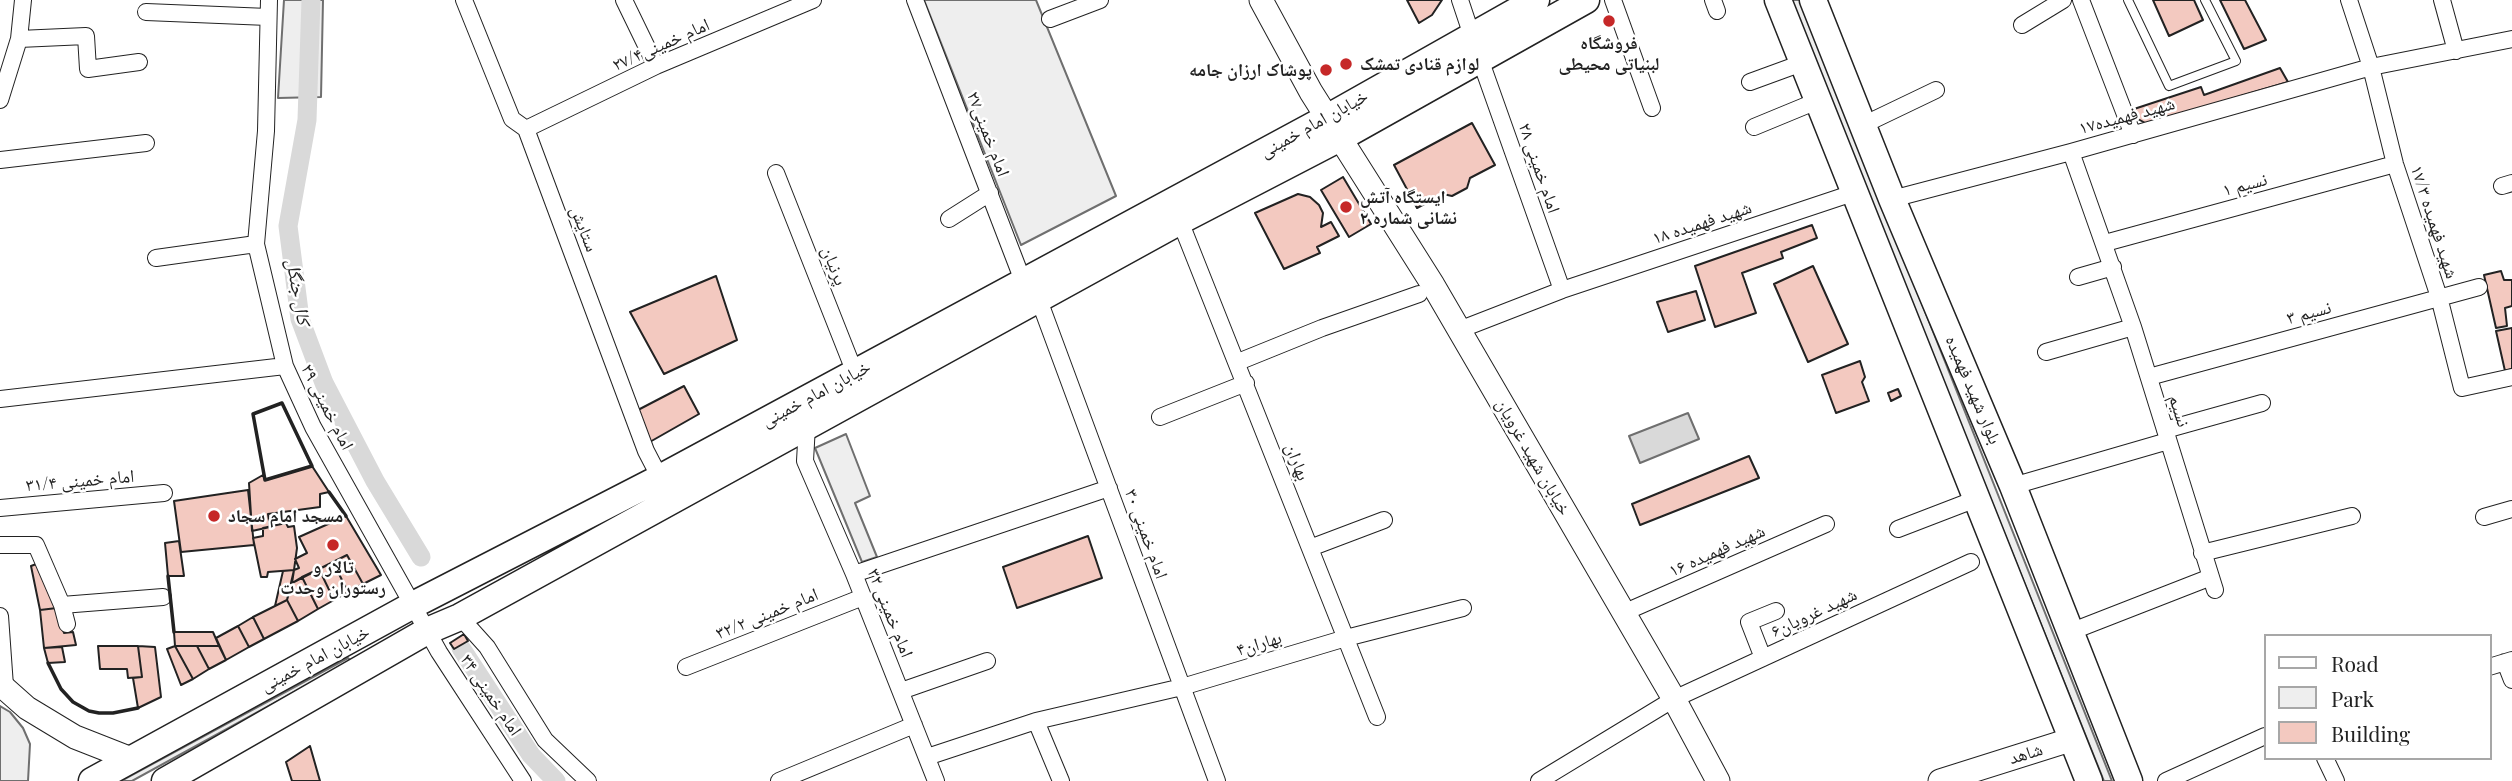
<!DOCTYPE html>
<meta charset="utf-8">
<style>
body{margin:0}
#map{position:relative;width:2512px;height:781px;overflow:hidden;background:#fff;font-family:"Playfair Display",serif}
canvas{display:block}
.legend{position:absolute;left:2264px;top:634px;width:228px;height:126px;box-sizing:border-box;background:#fff;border:2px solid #a7a7a7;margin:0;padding:9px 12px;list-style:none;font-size:21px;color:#222}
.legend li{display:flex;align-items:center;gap:14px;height:35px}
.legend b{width:35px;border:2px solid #a7a7a7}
</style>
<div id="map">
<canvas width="2512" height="781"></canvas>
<ul class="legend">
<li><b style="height:9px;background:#fff"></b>Road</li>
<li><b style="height:19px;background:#eee"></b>Park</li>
<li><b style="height:19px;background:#f3c9c0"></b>Building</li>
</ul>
</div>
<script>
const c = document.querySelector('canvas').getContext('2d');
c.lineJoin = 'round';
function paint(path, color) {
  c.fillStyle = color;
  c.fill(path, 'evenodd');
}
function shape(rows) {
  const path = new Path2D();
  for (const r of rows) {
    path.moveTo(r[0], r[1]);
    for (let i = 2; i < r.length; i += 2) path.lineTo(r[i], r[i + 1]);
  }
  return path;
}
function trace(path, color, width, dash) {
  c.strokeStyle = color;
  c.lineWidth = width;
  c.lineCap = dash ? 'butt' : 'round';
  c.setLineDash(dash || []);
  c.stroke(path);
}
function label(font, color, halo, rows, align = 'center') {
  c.font = font + ' "Playfair Display","Noto Naskh Arabic",serif';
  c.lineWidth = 5;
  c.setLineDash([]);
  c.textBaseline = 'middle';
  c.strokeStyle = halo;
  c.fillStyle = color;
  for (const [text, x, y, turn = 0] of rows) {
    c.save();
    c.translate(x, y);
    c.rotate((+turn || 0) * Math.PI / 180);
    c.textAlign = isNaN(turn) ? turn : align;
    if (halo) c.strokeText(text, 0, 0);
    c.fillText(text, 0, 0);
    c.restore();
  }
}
const green = shape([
 [284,0,323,0,321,97,278,98,284,0],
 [924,0,1036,0,1116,196,1021,245,924,0],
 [1790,0,1801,0,2112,781,2104,781,1790,0],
 [846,434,870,496,855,503,877,557,862,562,815,448,846,434],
 [348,658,351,661,132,781,121,781,348,658],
 [0,706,10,712,23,728,30,744,28,781,0,781,0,706]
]);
paint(green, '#eee');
trace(green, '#6f6f6f', 2);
const water = shape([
 [1688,413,1699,439,1640,463,1629,436,1688,413]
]);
paint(water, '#d9d9d9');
trace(water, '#6f6f6f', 2);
trace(shape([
 [311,0,307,120,288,226,300,319,324,383,375,481,421,557],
 [461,648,531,755,556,781]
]), '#d9d9d9', 19);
const building = shape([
 [1407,0,1442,0,1432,15,1419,23,1407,0],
 [2153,0,2194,0,2203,20,2169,36,2153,0],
 [2220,0,2245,0,2266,40,2244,49,2220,0],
 [2280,68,2288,82,2147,124,2138,119,2134,109,2201,87,2204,95,2280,68],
 [1472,123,1495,165,1470,178,1467,188,1452,196,1443,194,1417,208,1394,165,1472,123],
 [1343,177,1371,224,1349,237,1321,190,1343,177],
 [1298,194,1310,197,1319,205,1323,213,1321,227,1331,222,1339,236,1317,247,1320,253,1284,269,1255,213,1298,194],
 [1812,225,1817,238,1781,252,1783,258,1742,273,1756,313,1715,327,1695,266,1812,225],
 [1813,266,1848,344,1808,362,1774,284,1813,266],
 [2501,271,2504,280,2512,280,2512,306,2505,308,2507,326,2496,328,2484,275,2501,271],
 [716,276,737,340,664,374,630,312,716,276],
 [1696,291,1705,320,1668,332,1657,302,1696,291],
 [2512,328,2512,369,2505,371,2496,331,2512,328],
 [1860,361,1865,377,1862,382,1869,401,1836,413,1822,375,1860,361],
 [684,386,699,414,648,443,636,411,684,386],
 [1898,389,1901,396,1891,401,1888,393,1898,389],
 [1749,456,1759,478,1640,525,1632,504,1749,456],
 [312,466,329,492,320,494,320,507,268,514,270,527,252,531,249,483,263,475,265,480,312,466],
 [248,490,254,545,181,552,174,501,248,490],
 [346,516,381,575,363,584,347,555,292,583,294,570,299,568,295,559,307,553,299,537,346,516],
 [286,523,288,527,294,526,297,548,294,570,268,572,267,577,261,577,253,538,263,536,263,528,286,523],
 [1088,536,1102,578,1017,608,1003,567,1088,536],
 [179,541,184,576,168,576,165,543,179,541],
 [347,555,363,584,348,592,333,562,347,555],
 [333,562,348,592,334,600,319,569,333,562],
 [39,563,57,608,40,610,31,566,39,563],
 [319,569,334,600,318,609,302,577,319,569],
 [294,570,287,600,275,606,283,571,294,570],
 [302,577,318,609,298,621,287,600,292,583,302,577],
 [287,600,298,621,264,639,253,617,287,600],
 [57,608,64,633,73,632,76,645,44,648,40,610,57,608],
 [253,617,264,639,249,647,238,626,253,617],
 [238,626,249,647,226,660,216,638,238,626],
 [174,632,213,632,219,646,175,646,174,632],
 [464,634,468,641,454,649,450,643,464,634],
 [98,646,138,646,142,677,128,678,127,669,100,669,98,646],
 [138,646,155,647,161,697,138,708,133,678,142,677,138,646],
 [175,646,197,646,209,669,193,679,175,646],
 [175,646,193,679,181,685,167,649,175,646],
 [197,646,219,646,226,660,209,669,197,646],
 [62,647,65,662,48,663,44,648,62,647],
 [310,746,320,781,292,781,286,762,310,746]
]);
paint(building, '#f3c9c0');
trace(building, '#222', 2);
const lane = shape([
 [2128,0,2169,86,2236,61,2205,0]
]);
const street = shape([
 [269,0,266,131,256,244,285,366,313,427,439,652,523,781],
 [464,0,512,119,526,129,646,451,660,478],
 [624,0,656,66],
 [915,0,1023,281],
 [1460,0,1472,36],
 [1613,0,1652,108],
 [1713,0,1717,11],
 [2081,0,2133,135],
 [2349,0,2371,67,2395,164,2439,297,2462,388,2512,377],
 [2442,0,2456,51],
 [146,12,268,17],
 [1050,19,1100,0],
 [2022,25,2063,0],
 [19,39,86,36,88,69,139,62],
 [1480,59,1562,290],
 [1750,82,1802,63],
 [0,100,19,39,23,0],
 [1863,125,1936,90],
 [1754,127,1817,101],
 [526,129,656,66,813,0],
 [2071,152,2133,327,2215,590],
 [0,160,146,143],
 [776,173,855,373],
 [2502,186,2512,183],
 [1892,199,2071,152,2371,67,2512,39],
 [949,219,990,193],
 [1180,221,1377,717],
 [2105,243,2395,164],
 [156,258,256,244],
 [2078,277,2113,267],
 [1039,300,1217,781],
 [1459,330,1562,290,1853,193],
 [2046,352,2133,327],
 [1238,362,1322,328,1419,294],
 [2149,377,2479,287],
 [0,399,285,366],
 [1160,417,1246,383],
 [807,425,805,461,854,574,936,781],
 [2165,430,2262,403],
 [2013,486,2168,441],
 [0,508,164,493],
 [2484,517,2512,509],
 [1898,529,1976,499],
 [0,545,36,545,62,605,67,624],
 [1310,548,1384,520],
 [2202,553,2352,516],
 [854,574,1109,488],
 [62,605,163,597],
 [1623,613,1826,524],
 [0,616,5,686],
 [460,617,487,647,545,740,588,781],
 [2070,632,2211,577],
 [1763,658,1749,622,1776,611],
 [2505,662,2512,680],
 [686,667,863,597],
 [2489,667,2512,660],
 [901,691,987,661],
 [1036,721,1061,781],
 [927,757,1036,721,1182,687,1346,638,1463,608],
 [2325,758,2336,781],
 [779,781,914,725],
 [1539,781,1674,699,1971,562],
 [2166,781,2265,736]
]);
const secondary = shape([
 [1261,0,1311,92,1433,285,1674,699,1718,781],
 [0,684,27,708,75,737,131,759],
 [1940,781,2073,739]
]);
const primary = shape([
 [1778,0,2089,781],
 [1813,0,1892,199,2013,486,2129,781],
 [92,781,413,605,660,478,1327,118,1536,0],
 [165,781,427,631,460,617,1180,221,1340,138,1586,0]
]);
trace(lane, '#222', 10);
trace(street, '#222', 18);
trace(secondary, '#222', 25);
trace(primary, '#222', 29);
trace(lane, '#fff', 8);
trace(street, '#fff', 16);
trace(secondary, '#fff', 23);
trace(primary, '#fff', 26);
trace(shape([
 [282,403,312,466,265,480,253,414,282,403],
 [329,492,346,516],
 [168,576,174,632],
 [48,663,61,689,73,702,89,711,99,713,113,713,138,708]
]), '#222', 3.5);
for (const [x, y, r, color] of [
 [1609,21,7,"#c62828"],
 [1346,64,7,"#c62828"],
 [1326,70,7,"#c62828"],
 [1346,207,7,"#c62828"],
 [214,516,7,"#c62828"],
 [333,545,7,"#c62828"]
]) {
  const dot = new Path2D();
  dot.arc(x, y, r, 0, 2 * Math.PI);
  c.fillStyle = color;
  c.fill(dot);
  trace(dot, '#fff', 2.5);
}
label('bold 18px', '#222', '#fff', [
 ["فروشگاه",1609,43,"center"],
 ["لبنیاتی محیطی",1609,64,"center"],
 ["لوازم قنادی تمشک",1360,64],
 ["پوشاک ارزان جامه",1312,70,"right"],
 ["ایستگاه آتش",1360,197],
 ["نشانی شماره ۲",1360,218],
 ["مسجد امام سجاد",228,516],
 ["تالار و",333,567,"center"],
 ["رستوران وحدت",333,588,"center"]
], 'left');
label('18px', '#222', '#fff', [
 ["امام خمینی۲۷/۴",661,45,-24],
 ["شهید فهمیده۱۷",2127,116,-15],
 ["خیابان امام خمینی",1314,124,-29],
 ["امام خمینی۲۷",988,134,69],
 ["امام خمینی ۲۸",1539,168,71],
 ["نسیم ۱",2245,185,-15],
 ["شهید فهمیده ۱۷/۳",2434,222,72],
 ["شهید فهمیده ۱۸",1702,223,-18],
 ["ستایش",584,229,69],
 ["پرنیان",834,266,69],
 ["نسیم ۳",2309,313,-15],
 ["بلوار شهید فهمیده",1973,390,67],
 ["خیابان امام خمینی",816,394,-28],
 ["امام خمینی ۲۹",327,407,63],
 ["نسیم",2179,411,73],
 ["خیابان شهید غرویان",1533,457,60],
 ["بهاران",1297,462,69],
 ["امام خمینی ۳۱/۴",80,481,-5],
 ["امام خمینی ۳۰",1146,534,70],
 ["شهید فهمیده ۱۶",1717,551,-24],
 ["امام خمینی ۳۲",890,613,68],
 ["شهید غرویان۶",1814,613,-25],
 ["امام خمینی ۳۲/۲",767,614,-22],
 ["بهاران۴",1259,644,-17],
 ["خیابان امام خمینی",315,659,-28],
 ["امام خمینی ۳۴",491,695,56],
 ["شاهد",2026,754,-17]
]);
label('italic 19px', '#222', '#fff', [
 ["کال جنگل",298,292,80]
]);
</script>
